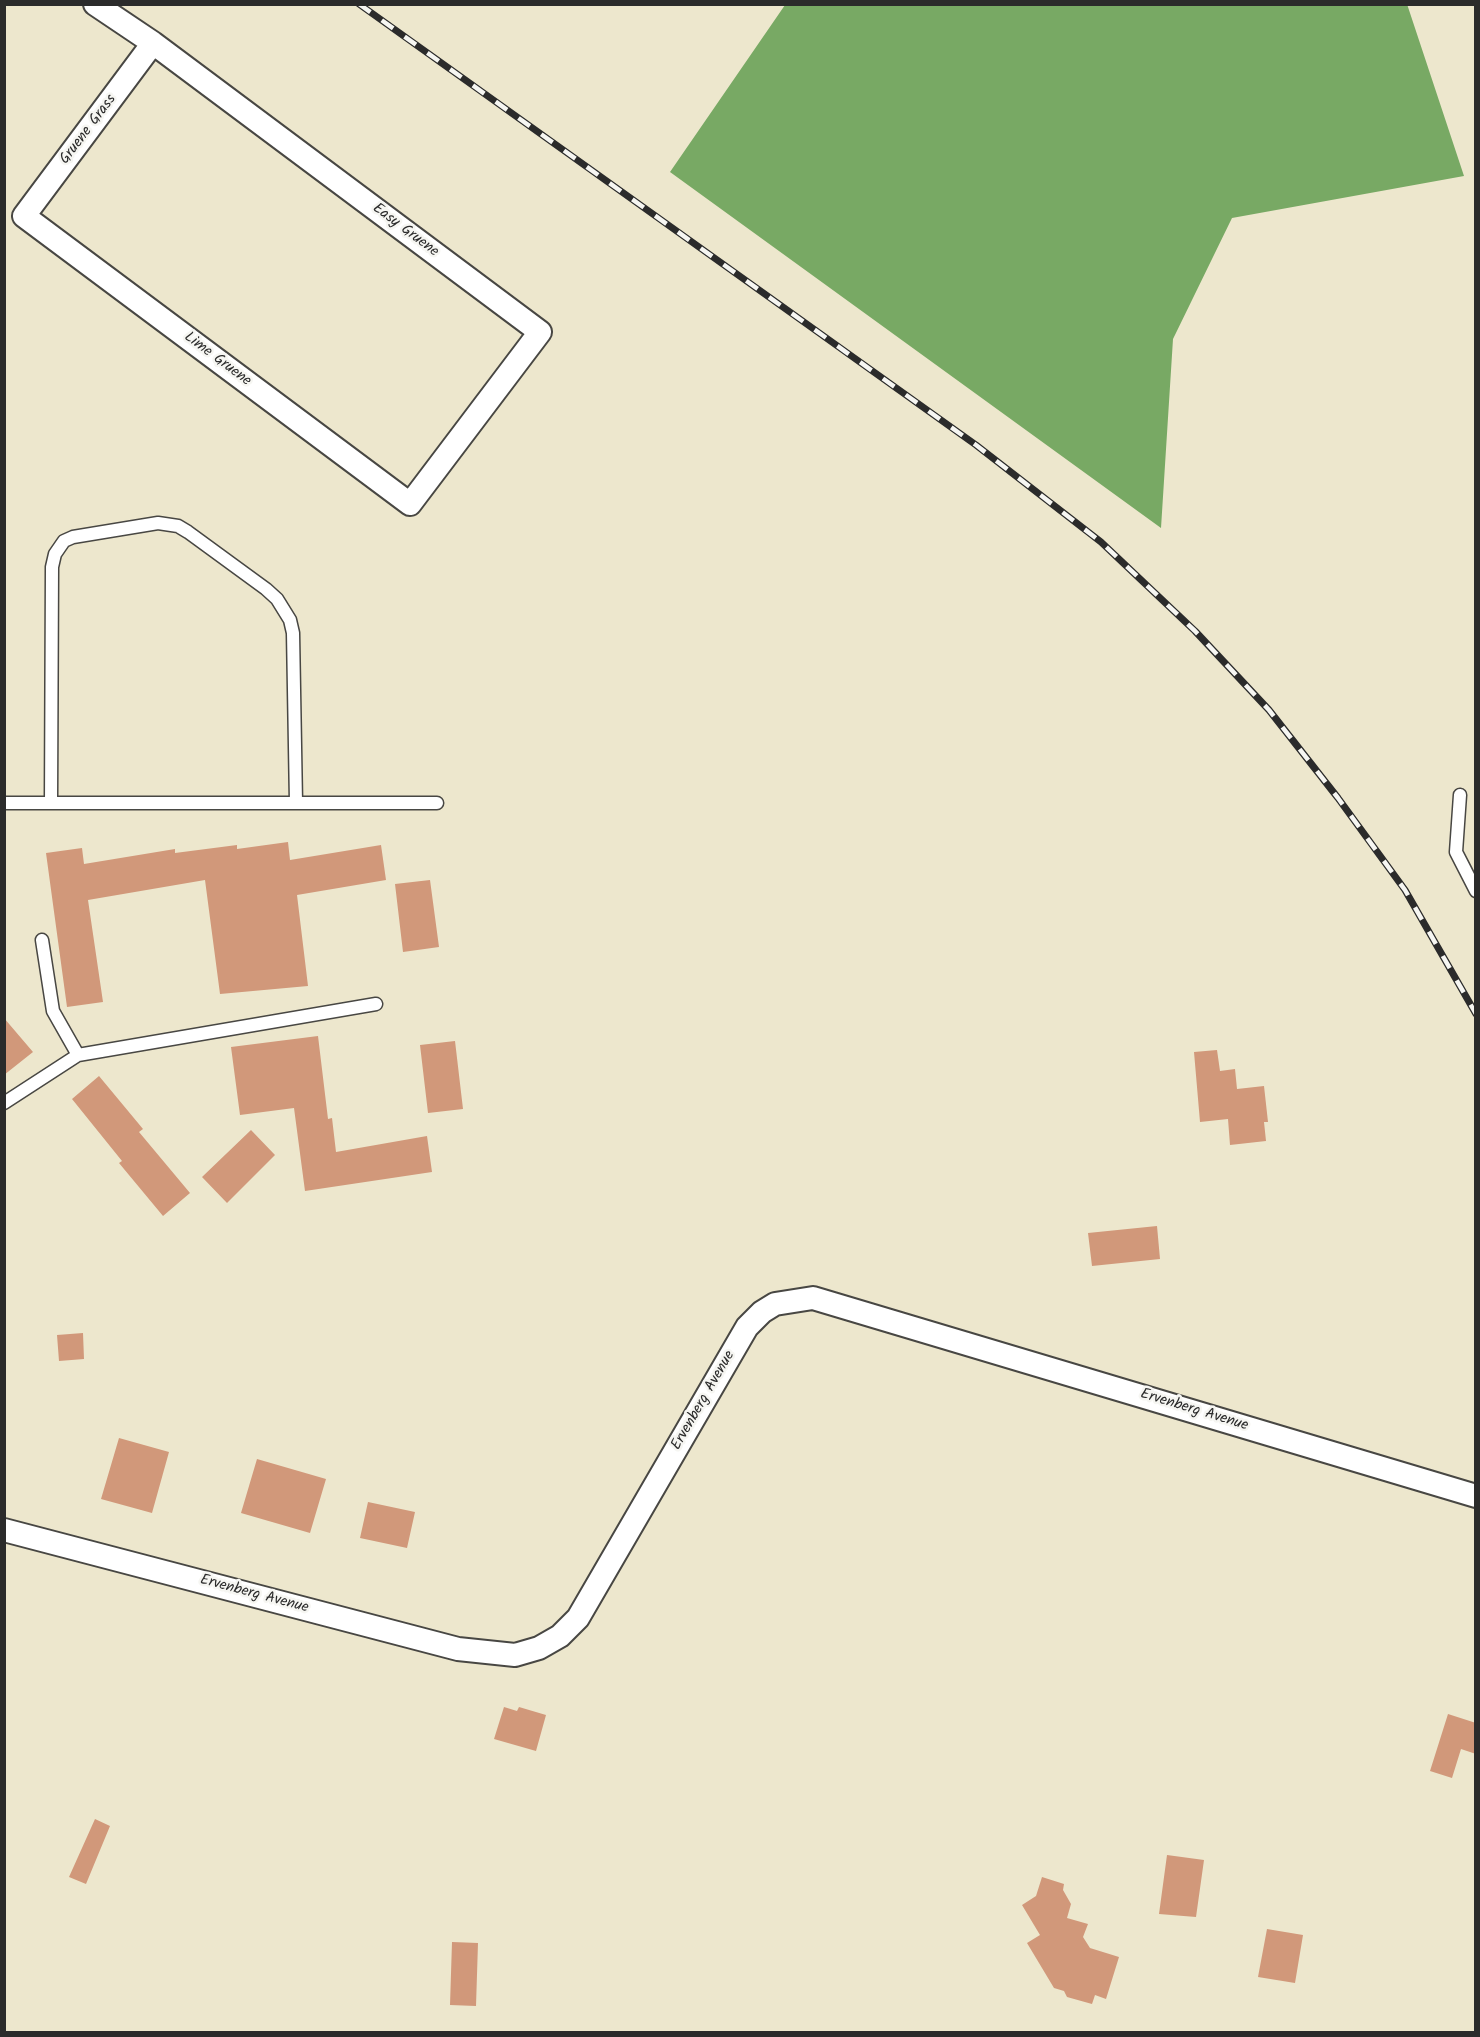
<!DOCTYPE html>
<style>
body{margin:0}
#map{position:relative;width:1480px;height:2037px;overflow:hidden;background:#ede7cd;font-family:Kalam,sans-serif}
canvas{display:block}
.frame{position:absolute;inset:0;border:6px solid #2b2b2b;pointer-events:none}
</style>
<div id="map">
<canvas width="1480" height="2037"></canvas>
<div class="frame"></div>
</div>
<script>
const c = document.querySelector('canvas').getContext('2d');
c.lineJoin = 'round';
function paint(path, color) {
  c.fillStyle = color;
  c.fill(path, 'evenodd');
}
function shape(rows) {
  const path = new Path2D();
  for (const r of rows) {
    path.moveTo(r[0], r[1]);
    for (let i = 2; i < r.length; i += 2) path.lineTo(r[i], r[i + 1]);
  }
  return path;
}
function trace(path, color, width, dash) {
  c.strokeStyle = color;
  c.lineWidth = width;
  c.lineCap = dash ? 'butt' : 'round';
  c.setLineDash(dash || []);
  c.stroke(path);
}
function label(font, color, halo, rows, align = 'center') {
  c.font = font + ' Kalam,sans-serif';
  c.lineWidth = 5;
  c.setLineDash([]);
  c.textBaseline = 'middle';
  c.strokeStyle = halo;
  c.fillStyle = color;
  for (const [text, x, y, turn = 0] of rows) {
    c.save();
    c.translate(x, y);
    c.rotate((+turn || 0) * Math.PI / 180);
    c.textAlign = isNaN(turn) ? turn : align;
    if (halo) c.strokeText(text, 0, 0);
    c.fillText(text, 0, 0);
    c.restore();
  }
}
paint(shape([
 [1407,4,1464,176,1232,218,1173,339,1161,528,670,172,785,5]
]), '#78a964');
paint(shape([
 [288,842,290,860,381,845,386,880,297,895,308,986,220,994,205,880,88,900,103,1002,67,1007,46,853,82,848,84,864,175,849,175,853,237,845,237,849],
 [430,880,439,947,403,952,395,884],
 [4,1018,33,1052,4,1075],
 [318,1036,328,1119,332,1118,336,1152,427,1136,432,1172,305,1191,294,1108,240,1115,231,1047],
 [455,1041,463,1109,428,1113,420,1045],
 [1217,1050,1220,1071,1235,1069,1237,1089,1264,1086,1268,1122,1264,1122,1266,1141,1230,1145,1228,1119,1200,1122,1194,1052],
 [99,1076,143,1129,139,1132,190,1193,163,1216,119,1163,122,1161,72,1099],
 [251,1130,275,1155,227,1203,202,1177],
 [1157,1226,1160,1259,1092,1266,1088,1233],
 [83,1333,84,1359,59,1361,57,1335],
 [119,1438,169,1452,152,1513,101,1499],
 [257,1459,326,1479,310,1533,241,1513],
 [368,1502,415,1512,407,1548,360,1538],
 [504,1707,517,1711,519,1707,546,1715,536,1751,494,1739],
 [1448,1714,1476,1723,1476,1754,1461,1749,1452,1778,1430,1771],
 [95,1819,110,1826,86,1884,69,1877],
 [1167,1855,1204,1860,1196,1917,1159,1914],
 [1042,1877,1064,1884,1063,1890,1071,1904,1067,1918,1088,1924,1083,1937,1090,1948,1119,1957,1106,1999,1095,1995,1092,2004,1067,1997,1064,1991,1054,1988,1027,1943,1040,1935,1022,1905,1036,1896],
 [1267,1929,1303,1935,1295,1983,1258,1977],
 [452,1942,478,1943,476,2006,450,2005]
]), '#d1987a');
const lane = shape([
 [1460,795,1456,852,1476,891],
 [4,803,437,803],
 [51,803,52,567,55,554,64,541,73,537,158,523,178,526,188,532,266,589,277,599,290,620,293,633,296,803],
 [42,940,53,1011,78,1055],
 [4,1103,78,1055,376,1004]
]);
const street = shape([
 [95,4,153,43,540,332,410,504,24,216,153,43],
 [4,1530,458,1649,515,1655,539,1648,560,1636,578,1618,747,1327,762,1312,775,1304,813,1298,1476,1496]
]);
trace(lane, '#484743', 15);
trace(street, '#484743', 26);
trace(lane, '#fff', 12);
trace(street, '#fff', 22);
const rail = shape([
 [359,4,976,445,1101,542,1195,631,1269,710,1338,798,1405,890,1476,1014]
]);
trace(rail, '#2b2b2b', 7);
trace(rail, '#f6f6f2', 4.5, [14]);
label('15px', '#2b2b2b', '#f6f6f2', [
 ["Gruene Grass",89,130,-53],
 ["Easy Gruene",405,231,37],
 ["Lime Gruene",217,360,37],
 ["Ervenberg Avenue",704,1401,-60],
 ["Ervenberg Avenue",1194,1411,17],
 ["Ervenberg Avenue",254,1595,15]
]);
</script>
